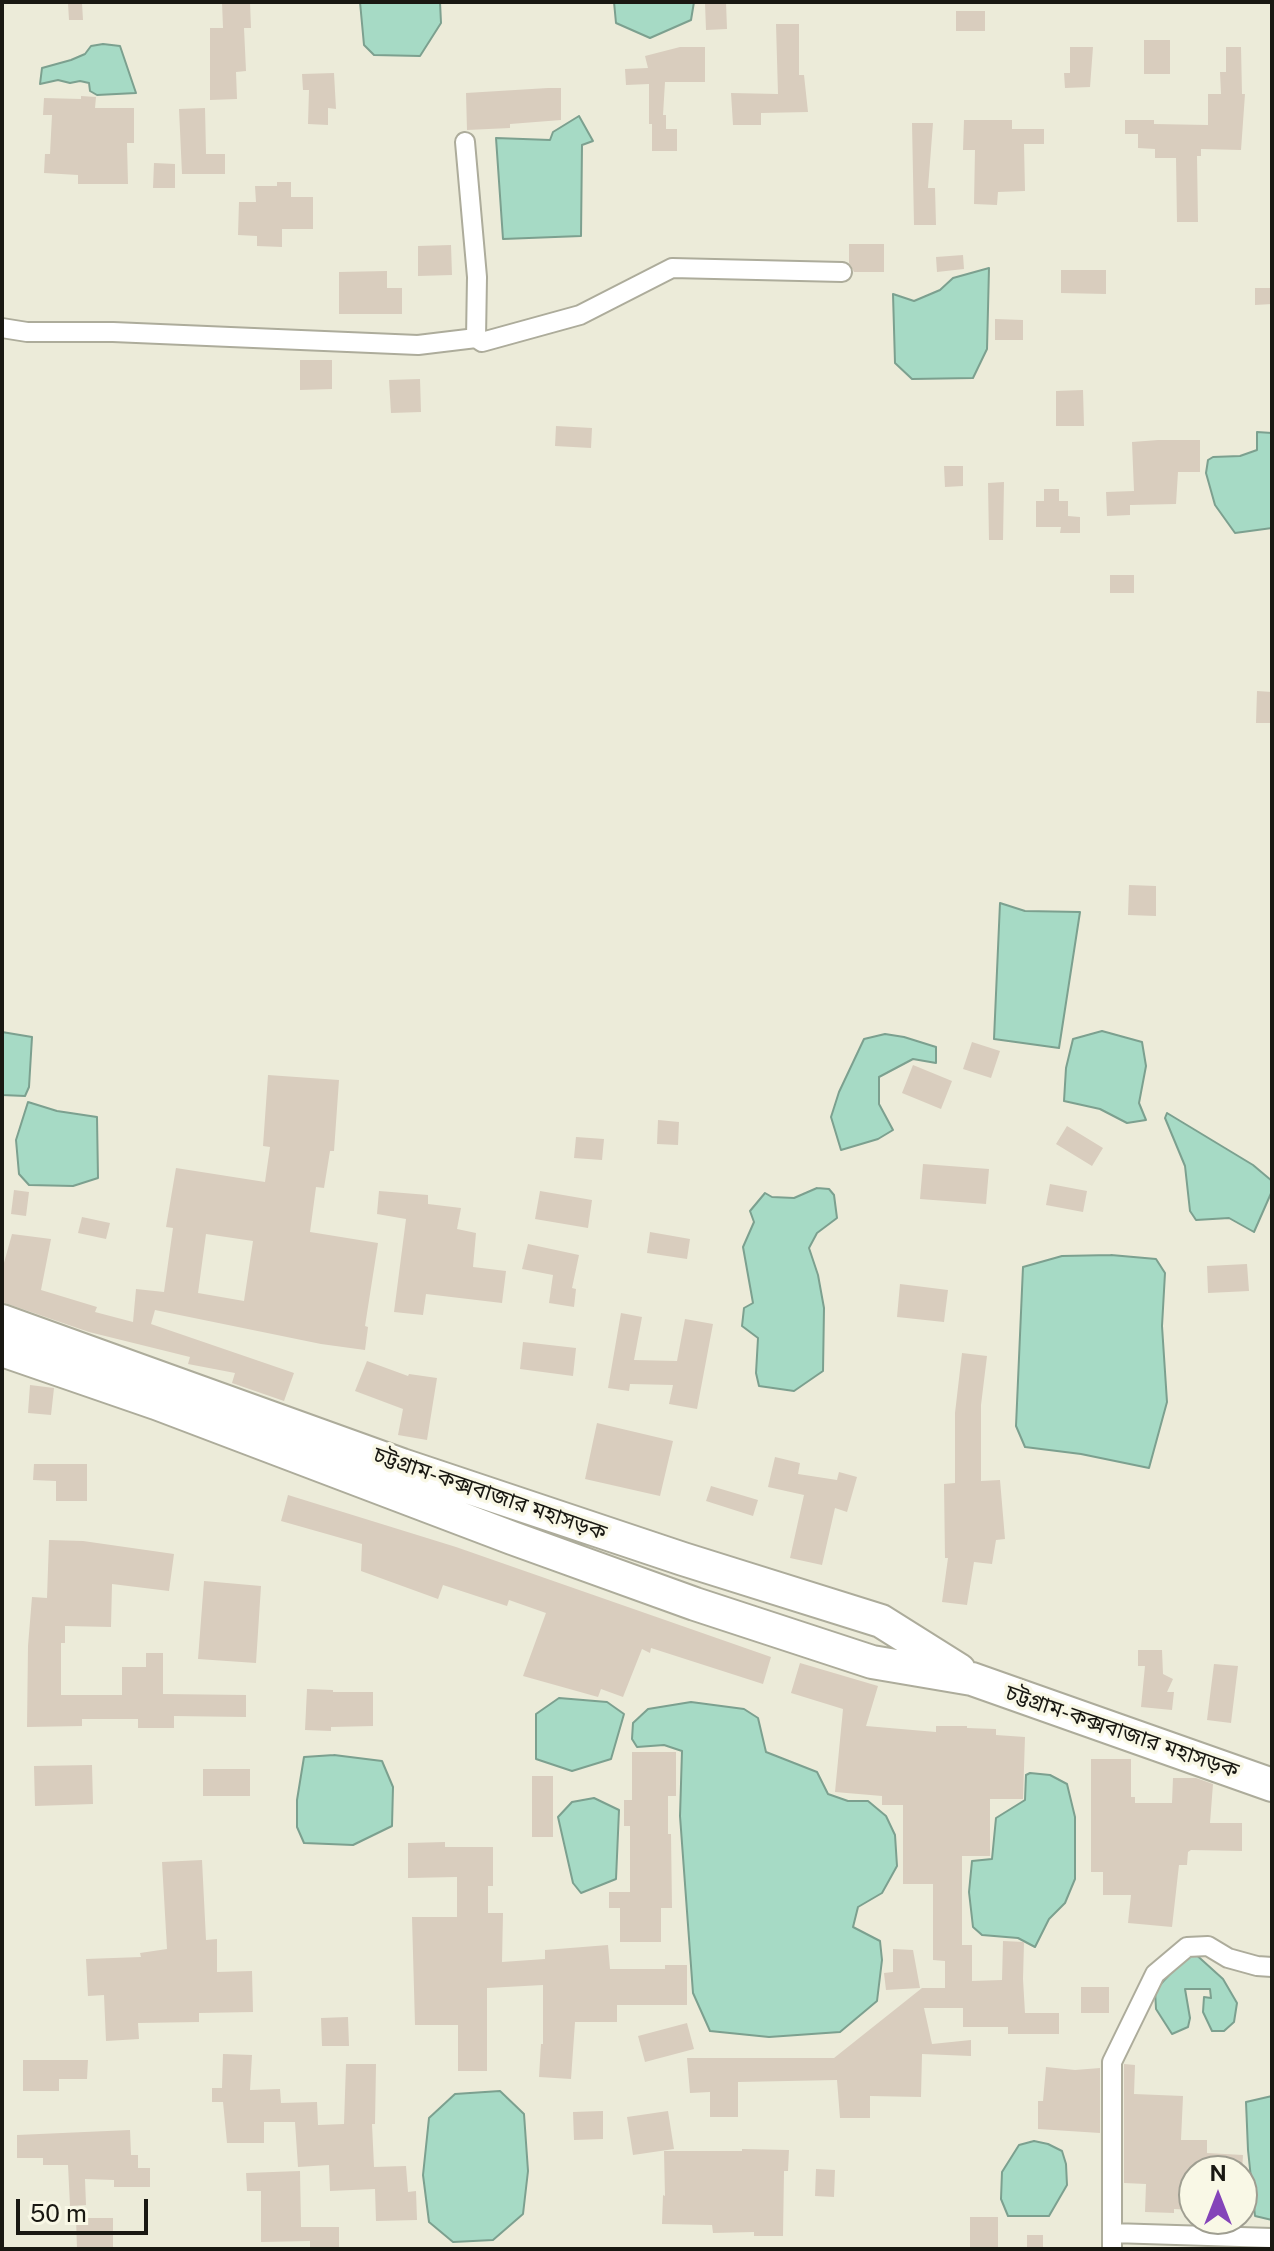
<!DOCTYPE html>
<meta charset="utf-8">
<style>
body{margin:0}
#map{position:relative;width:1274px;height:2251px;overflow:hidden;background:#ecebd9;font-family:"Public Sans",sans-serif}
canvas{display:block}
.frame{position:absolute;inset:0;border:4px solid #191812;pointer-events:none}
.north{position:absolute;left:1178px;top:2155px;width:80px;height:80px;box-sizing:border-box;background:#f9f8e6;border:2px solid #9f9e91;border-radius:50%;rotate:0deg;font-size:22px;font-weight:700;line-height:32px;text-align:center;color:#191812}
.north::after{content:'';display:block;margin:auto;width:28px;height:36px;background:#8444b9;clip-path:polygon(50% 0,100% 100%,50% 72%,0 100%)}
.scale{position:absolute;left:16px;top:2199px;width:132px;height:36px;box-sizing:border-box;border:4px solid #191812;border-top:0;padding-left:10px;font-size:24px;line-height:28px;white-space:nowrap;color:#191812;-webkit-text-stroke:6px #f9f8e6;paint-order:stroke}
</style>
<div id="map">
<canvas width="1274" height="2251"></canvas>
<div class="frame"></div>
<div class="north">N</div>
<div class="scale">50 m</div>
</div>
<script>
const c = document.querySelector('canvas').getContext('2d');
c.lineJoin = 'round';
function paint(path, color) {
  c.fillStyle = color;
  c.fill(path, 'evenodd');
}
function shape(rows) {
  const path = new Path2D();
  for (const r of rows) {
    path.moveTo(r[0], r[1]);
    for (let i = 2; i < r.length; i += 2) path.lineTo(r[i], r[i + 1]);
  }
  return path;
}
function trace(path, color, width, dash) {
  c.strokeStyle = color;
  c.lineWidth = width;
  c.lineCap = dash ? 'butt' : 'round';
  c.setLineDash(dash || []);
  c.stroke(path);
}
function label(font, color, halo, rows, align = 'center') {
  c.font = font + ' "Public Sans","Noto Sans Bengali",sans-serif';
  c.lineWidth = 7;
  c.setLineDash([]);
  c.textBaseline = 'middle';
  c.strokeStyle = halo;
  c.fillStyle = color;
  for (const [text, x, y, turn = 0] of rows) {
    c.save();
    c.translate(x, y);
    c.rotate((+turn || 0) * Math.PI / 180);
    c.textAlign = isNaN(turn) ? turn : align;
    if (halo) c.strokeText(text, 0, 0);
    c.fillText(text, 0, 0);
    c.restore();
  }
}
const water = shape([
 [360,2,440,2,441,23,420,56,374,55,364,45,360,2],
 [614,2,694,2,691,20,650,38,616,23,614,2],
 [103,44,120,46,136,93,97,95,90,91,89,83,80,81,70,83,58,80,40,84,42,68,71,60,85,54,91,46,103,44],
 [579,116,593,141,582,145,581,236,503,239,496,138,550,140,553,132,579,116],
 [989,268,987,349,973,378,912,379,895,363,893,294,914,301,940,290,953,278,989,268],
 [1257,432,1272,433,1272,528,1235,533,1215,505,1206,473,1208,460,1213,457,1240,456,1257,450,1257,432],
 [1000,903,1025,911,1080,912,1059,1048,994,1039,1000,903],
 [1102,1031,1142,1042,1146,1066,1139,1103,1146,1120,1127,1123,1100,1109,1064,1101,1066,1068,1073,1039,1102,1031],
 [2,1032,32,1037,29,1087,25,1096,2,1095,2,1032],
 [885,1034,904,1037,936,1047,936,1063,913,1059,879,1077,879,1104,893,1130,878,1139,841,1150,831,1117,839,1092,864,1039,885,1034],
 [28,1102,57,1111,97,1117,98,1178,73,1186,29,1185,19,1174,16,1140,28,1102],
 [1167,1113,1253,1165,1272,1181,1272,1191,1254,1232,1229,1218,1196,1220,1190,1211,1185,1166,1165,1118,1167,1113],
 [817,1188,829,1189,834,1195,837,1218,817,1233,809,1248,818,1275,824,1308,823,1371,794,1391,759,1386,756,1373,758,1338,742,1326,744,1308,753,1303,743,1247,754,1222,750,1211,765,1193,772,1197,794,1198,817,1188],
 [1111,1255,1156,1259,1165,1273,1162,1326,1167,1402,1149,1468,1081,1454,1025,1447,1016,1426,1023,1267,1062,1256,1111,1255],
 [559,1698,607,1702,624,1714,611,1759,572,1771,536,1759,536,1714,559,1698],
 [691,1702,744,1709,758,1718,766,1752,817,1772,828,1794,848,1801,868,1801,886,1816,895,1835,897,1866,882,1893,858,1907,853,1927,880,1941,882,1960,877,2001,840,2032,769,2037,710,2031,693,1993,680,1816,682,1751,664,1745,637,1747,632,1739,633,1723,648,1709,691,1702],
 [334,1755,382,1761,393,1787,392,1826,353,1845,304,1843,297,1827,297,1800,304,1757,334,1755],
 [1030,1773,1050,1775,1067,1784,1075,1817,1075,1879,1065,1903,1049,1919,1035,1947,1018,1938,982,1935,973,1927,969,1892,972,1861,992,1859,996,1818,1025,1800,1026,1775,1030,1773],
 [594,1798,619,1810,616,1879,581,1893,573,1883,558,1817,572,1802,594,1798],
 [1192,1951,1223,1979,1237,2003,1234,2022,1224,2031,1212,2031,1203,2012,1204,1997,1211,1998,1210,1989,1185,1989,1190,2018,1188,2027,1172,2034,1156,2009,1155,1990,1192,1951],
 [500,2091,524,2114,528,2171,523,2214,493,2240,453,2242,429,2222,423,2175,429,2118,455,2094,500,2091],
 [1272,2096,1272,2220,1255,2216,1248,2150,1246,2102,1272,2096],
 [1034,2141,1048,2144,1062,2151,1066,2164,1067,2185,1049,2216,1008,2216,1001,2199,1002,2172,1019,2145,1034,2141]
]);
paint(water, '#a6dac5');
trace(water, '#7ca08f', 2);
paint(shape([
 [222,2,250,2,251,28,244,28,246,71,236,72,237,99,210,100,210,28,223,28],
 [726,2,727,29,706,30,705,3],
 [68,3,82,3,83,20,69,20],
 [956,11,985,11,985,31,956,31],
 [776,24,799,24,799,75,804,75,808,112,761,113,761,125,733,125,731,93,778,94],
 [1144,40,1170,40,1170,74,1144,74],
 [680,47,705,47,705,82,665,82,663,115,666,115,666,129,677,129,677,151,652,151,652,124,649,124,649,84,626,85,625,69,648,68,645,56],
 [1070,47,1093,47,1090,87,1065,88,1064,73,1070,73],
 [1226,47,1241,47,1242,94,1245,94,1241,150,1201,149,1201,156,1197,156,1198,222,1177,222,1176,158,1155,158,1155,149,1138,148,1138,134,1125,134,1125,120,1154,120,1154,124,1208,125,1208,94,1221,94,1220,72,1226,72],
 [334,73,336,109,328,108,328,125,308,124,309,90,303,90,302,74],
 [548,88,561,88,561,120,510,124,510,128,467,130,466,93],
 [81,96,96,97,95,108,134,108,134,143,127,143,128,184,78,184,78,175,44,173,45,154,50,154,52,115,43,115,44,98,81,99],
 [205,108,206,154,225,154,225,174,182,174,179,109],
 [964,120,1012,120,1012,129,1044,129,1044,144,1024,144,1025,191,998,192,997,205,974,204,975,150,963,150],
 [912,123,933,123,928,188,935,188,936,225,914,225],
 [154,163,175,164,175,188,153,188],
 [277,182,291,182,291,197,313,197,313,229,282,229,282,247,257,246,257,236,238,235,239,202,256,202,255,186,277,186],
 [849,244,884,244,884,272,854,272,849,263],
 [451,245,452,275,418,276,418,246],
 [963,255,964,269,937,272,936,257],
 [1061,270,1106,270,1106,294,1061,293],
 [387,271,387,288,402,288,402,314,339,314,339,272],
 [1255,288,1272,288,1272,304,1255,305],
 [995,319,1023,320,1023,340,995,340],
 [300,360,332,360,332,389,300,390],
 [420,379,421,412,391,413,389,380],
 [1083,390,1084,426,1056,426,1056,391],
 [556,426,592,428,591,448,555,446],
 [1158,440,1200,440,1200,472,1178,472,1176,504,1130,505,1130,515,1107,516,1106,492,1134,491,1132,442],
 [944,466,963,466,963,486,945,487],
 [1004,482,1003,540,989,540,988,483],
 [1044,489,1059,489,1059,501,1068,501,1068,516,1080,517,1080,533,1060,533,1061,527,1036,527,1036,501,1044,501],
 [1110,575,1134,575,1134,593,1110,593],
 [1257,691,1272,692,1272,723,1256,723],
 [1129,885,1156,886,1156,916,1128,915],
 [972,1042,1000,1051,991,1078,963,1069],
 [913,1065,952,1081,941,1109,902,1093],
 [268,1075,339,1080,334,1151,330,1151,324,1188,316,1187,310,1232,378,1243,365,1326,368,1327,365,1350,321,1344,155,1310,151,1324,294,1373,284,1401,232,1383,235,1373,188,1364,190,1357,89,1332,2,1302,2,1270,12,1234,51,1239,41,1290,97,1307,95,1312,133,1322,136,1289,164,1292,173,1228,166,1227,176,1168,265,1182,270,1147,263,1146],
 [206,1234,253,1241,244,1301,198,1293],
 [658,1120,679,1122,678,1145,657,1144],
 [1067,1126,1103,1148,1092,1166,1056,1144],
 [576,1137,604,1139,602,1160,574,1158],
 [923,1164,989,1169,986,1204,920,1199],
 [1050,1184,1087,1191,1083,1212,1046,1205],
 [14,1190,29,1192,26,1216,11,1214],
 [379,1191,428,1195,428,1204,461,1208,457,1229,476,1233,473,1267,506,1271,502,1303,426,1294,423,1315,394,1312,406,1219,377,1214],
 [540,1191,592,1200,588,1228,535,1219],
 [82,1217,110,1223,106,1239,78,1233],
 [650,1232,690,1239,687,1259,647,1253],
 [528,1244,579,1255,572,1288,576,1289,574,1307,549,1303,553,1275,522,1269],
 [1247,1264,1249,1291,1208,1293,1207,1266],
 [900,1284,948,1290,944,1322,897,1317],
 [621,1313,642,1317,634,1360,677,1361,685,1319,713,1324,697,1409,669,1404,673,1385,630,1384,629,1391,608,1388],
 [523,1342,576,1348,573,1376,520,1369],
 [962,1353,987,1356,981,1405,981,1481,1000,1480,1005,1539,996,1540,992,1564,974,1562,967,1605,942,1602,948,1558,945,1558,944,1484,955,1483,955,1413],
 [367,1361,408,1376,409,1374,437,1378,427,1440,398,1435,403,1409,355,1391],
 [30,1385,54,1388,51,1415,28,1413],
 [597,1423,673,1441,660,1496,585,1479],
 [775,1457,800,1463,798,1474,837,1480,839,1472,857,1477,847,1512,835,1508,822,1565,790,1558,804,1495,768,1487],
 [34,1464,87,1464,87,1501,56,1501,56,1481,33,1480],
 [711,1486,758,1500,753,1516,706,1501],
 [288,1495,456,1547,771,1657,763,1684,651,1648,650,1653,642,1649,623,1697,601,1689,598,1697,523,1676,546,1613,509,1600,507,1606,443,1585,438,1599,361,1571,362,1544,281,1521],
 [49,1540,83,1541,174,1554,169,1591,112,1584,111,1627,65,1626,65,1643,61,1643,61,1695,122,1695,122,1667,146,1667,146,1653,163,1653,163,1694,246,1695,246,1717,174,1716,174,1728,138,1728,138,1719,82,1719,82,1726,27,1727,28,1646,32,1597,47,1598],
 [204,1581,261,1586,256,1663,198,1659],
 [1138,1650,1162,1650,1163,1674,1173,1679,1167,1692,1174,1692,1172,1710,1141,1707,1145,1666,1138,1666],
 [800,1663,878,1686,866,1726,936,1732,936,1726,967,1726,967,1728,996,1729,996,1735,1025,1737,1023,1799,990,1799,990,1856,962,1856,962,1945,972,1945,972,1981,1002,1980,1003,1941,1024,1942,1023,1979,1025,2013,1059,2013,1059,2034,1008,2034,1008,2027,963,2027,963,2008,924,2008,932,2044,971,2040,971,2056,922,2054,921,2097,870,2096,870,2118,840,2118,837,2080,738,2082,738,2117,710,2117,710,2092,690,2093,687,2058,834,2058,922,1988,945,1988,945,1961,933,1960,933,1884,903,1884,903,1805,882,1805,882,1796,835,1792,843,1709,791,1693],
 [1214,1664,1238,1666,1231,1723,1207,1720],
 [307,1689,333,1690,333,1692,373,1692,373,1726,331,1727,331,1731,305,1730],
 [632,1752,676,1752,676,1796,668,1796,668,1834,671,1834,672,1908,661,1908,661,1942,620,1942,620,1908,609,1908,609,1892,630,1892,630,1826,624,1826,624,1800,632,1800],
 [1091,1759,1131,1759,1131,1797,1135,1797,1135,1803,1172,1803,1173,1778,1196,1778,1213,1784,1210,1823,1242,1823,1242,1851,1191,1850,1188,1852,1187,1865,1179,1865,1172,1927,1128,1923,1131,1895,1103,1895,1103,1872,1091,1872],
 [92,1765,93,1804,35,1806,34,1766],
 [203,1769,250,1769,250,1796,203,1796],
 [532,1776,553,1776,553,1837,532,1837],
 [445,1842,445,1847,493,1847,493,1886,488,1886,488,1913,503,1913,502,1962,545,1959,545,1950,608,1945,610,1969,665,1969,665,1965,687,1965,687,2005,617,2005,617,2022,575,2022,571,2079,539,2077,541,2044,543,2044,543,1985,487,1988,487,2071,458,2071,458,2025,415,2025,412,1917,457,1917,457,1877,408,1878,408,1843],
 [202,1860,206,1940,217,1939,217,1972,252,1971,253,2012,199,2013,199,2022,138,2023,139,2039,106,2041,104,1995,88,1996,86,1959,141,1957,140,1953,167,1949,162,1862],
 [893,1949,913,1950,920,1988,886,1990,884,1973,893,1972],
 [1081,1987,1109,1987,1109,2013,1081,2013],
 [348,2017,349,2046,322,2046,321,2018],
 [687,2023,694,2049,645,2062,638,2036],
 [223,2054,252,2055,250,2090,280,2089,281,2103,317,2102,318,2125,344,2124,346,2064,376,2064,375,2124,372,2124,374,2167,406,2166,408,2192,416,2191,417,2220,376,2221,375,2189,330,2191,329,2165,298,2167,295,2122,264,2122,264,2143,227,2143,223,2102,212,2102,212,2088,222,2088],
 [23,2060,88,2060,87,2079,59,2079,59,2091,23,2091],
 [1124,2064,1135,2065,1134,2094,1183,2096,1181,2140,1207,2140,1207,2153,1243,2155,1242,2171,1194,2171,1194,2210,1174,2209,1174,2213,1145,2212,1146,2184,1124,2183],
 [1046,2067,1075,2070,1100,2068,1100,2133,1038,2129,1038,2101,1043,2101],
 [603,2111,603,2139,574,2140,573,2112],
 [668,2111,674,2149,633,2155,627,2117],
 [130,2130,131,2155,138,2155,138,2168,150,2168,150,2187,114,2187,114,2180,85,2179,86,2205,70,2206,68,2165,43,2165,43,2158,17,2158,17,2135],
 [742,2149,789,2150,788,2171,784,2171,783,2236,754,2236,754,2232,713,2233,712,2225,662,2224,663,2195,665,2196,664,2151,742,2151],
 [816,2169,835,2170,834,2197,815,2196],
 [300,2171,301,2227,339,2227,339,2249,310,2249,310,2241,261,2242,261,2191,247,2191,246,2173],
 [970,2217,998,2217,998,2249,970,2249],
 [76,2218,113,2218,113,2249,77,2249],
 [1027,2235,1043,2235,1043,2248,1027,2248]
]), '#d9cdbe');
const street = shape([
 [465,142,477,277,476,338,482,342,580,315,672,268,842,272],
 [2,328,27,332,113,332,418,345,476,338],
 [1112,2233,1272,2238],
 [1112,2249,1112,2062,1155,1974,1187,1947,1208,1946,1228,1958,1257,1966,1272,1967]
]);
const highway = shape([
 [2,1321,402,1465,683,1559,881,1621,959,1670],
 [2,1350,156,1403,512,1538,695,1604,872,1662,972,1679,1272,1785]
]);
trace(street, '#adac9b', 22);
trace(highway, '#adac9b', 36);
trace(street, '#fff', 18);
trace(highway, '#fff', 32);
label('22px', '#191812', '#f9f8e6', [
 ["চট্টগ্রাম-কক্সবাজার মহাসড়ক",490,1494,19],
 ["চট্টগ্রাম-কক্সবাজার মহাসড়ক",1122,1732,19]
]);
</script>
